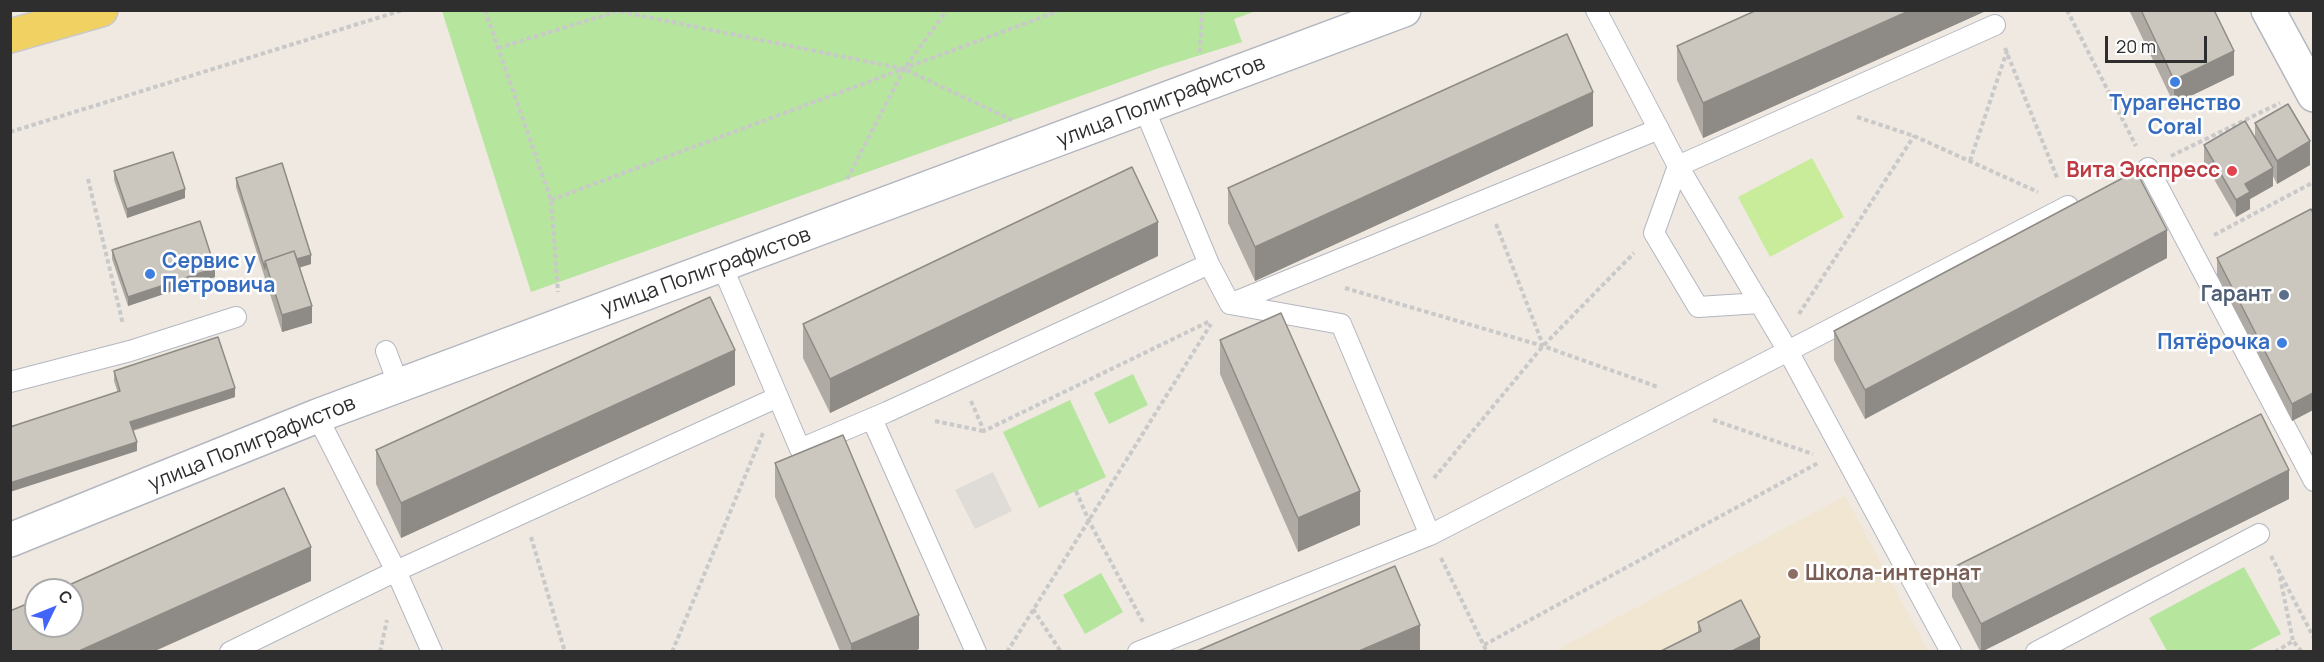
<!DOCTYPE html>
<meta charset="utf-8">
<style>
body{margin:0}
#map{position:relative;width:2324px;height:662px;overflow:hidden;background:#efe9e1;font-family:Manrope,sans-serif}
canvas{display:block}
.frame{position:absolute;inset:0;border:12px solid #2e2e2e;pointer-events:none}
.north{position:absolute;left:24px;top:578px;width:60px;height:60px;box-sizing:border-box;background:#fff;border:2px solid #ababab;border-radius:50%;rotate:47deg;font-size:16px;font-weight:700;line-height:24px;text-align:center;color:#2e2e2e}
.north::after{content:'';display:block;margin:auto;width:21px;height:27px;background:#4264fb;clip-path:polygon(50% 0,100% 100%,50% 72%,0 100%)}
.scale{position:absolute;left:2105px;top:36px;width:102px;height:27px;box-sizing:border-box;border:3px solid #2e2e2e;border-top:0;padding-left:8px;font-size:18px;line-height:21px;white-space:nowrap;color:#2e2e2e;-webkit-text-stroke:4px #fff;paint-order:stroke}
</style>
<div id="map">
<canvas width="2324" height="662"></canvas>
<div class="frame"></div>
<div class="north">С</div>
<div class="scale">20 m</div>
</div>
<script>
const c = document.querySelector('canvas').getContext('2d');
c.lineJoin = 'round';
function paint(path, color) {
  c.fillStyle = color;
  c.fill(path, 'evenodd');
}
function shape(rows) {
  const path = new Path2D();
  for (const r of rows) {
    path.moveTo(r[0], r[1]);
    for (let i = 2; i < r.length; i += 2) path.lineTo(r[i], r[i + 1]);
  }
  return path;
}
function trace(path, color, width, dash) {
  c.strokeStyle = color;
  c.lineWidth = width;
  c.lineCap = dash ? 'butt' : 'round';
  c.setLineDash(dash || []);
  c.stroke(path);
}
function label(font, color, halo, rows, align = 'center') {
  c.font = font + ' Manrope,sans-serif';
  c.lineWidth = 5;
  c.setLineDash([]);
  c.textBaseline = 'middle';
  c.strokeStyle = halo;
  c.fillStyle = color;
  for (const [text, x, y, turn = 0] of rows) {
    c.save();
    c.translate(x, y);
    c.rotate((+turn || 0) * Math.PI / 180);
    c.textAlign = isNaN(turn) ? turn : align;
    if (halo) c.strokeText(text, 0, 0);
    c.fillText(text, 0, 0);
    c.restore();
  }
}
paint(shape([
 [1845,496,1928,651,1553,652]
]), '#f0e6d1');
paint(shape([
 [442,11,442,10,1256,11,1234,19,1242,42,1159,68,531,292],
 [1133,374,1148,405,1109,424,1094,393],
 [1070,400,1106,477,1039,508,1003,432],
 [2244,567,2281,634,2248,651,2167,651,2149,618],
 [1101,573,1123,612,1085,634,1063,595]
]), '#b6e59e');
paint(shape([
 [1812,158,1844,217,1770,257,1738,197]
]), '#c9ec9a');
paint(shape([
 [993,472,1012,511,975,529,955,490]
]), '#dfdcd8');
const service = shape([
 [2148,168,2314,481],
 [1209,264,1230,304,1659,129],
 [722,266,778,397],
 [1760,303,1698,307,1654,233,1678,166,1995,25],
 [1230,304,1341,324,1430,535],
 [386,351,399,386],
 [10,382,130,351,236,317],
 [317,416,396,571,432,652],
 [872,419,976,652],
 [230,652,396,571,778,397,800,449,887,412,1209,264,1144,108],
 [1138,652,1430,535,1788,351,1678,166,1596,10],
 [1951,652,1788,351,2068,206],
 [2036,652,2259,534]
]);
const minor = shape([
 [2268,10,2314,95],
 [10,540,317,416,1404,10]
]);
const primary = shape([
 [10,36,101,10]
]);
trace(service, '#b4b7c1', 22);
trace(minor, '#b4b7c1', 36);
trace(primary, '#c9c9c9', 36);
trace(shape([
 [485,10,551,200,558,292],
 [613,10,904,69,1012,120],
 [2067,10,2136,146],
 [498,48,615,12],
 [2005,48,2058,180],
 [1200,52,1202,10],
 [1857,117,1914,136,2038,192],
 [10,132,403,10],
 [2171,156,2280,103],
 [1970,161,2007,51],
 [88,179,123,324],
 [847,179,904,69,947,10],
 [551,200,1061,10],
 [1496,224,1543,345],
 [2214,235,2314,182],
 [1345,288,1543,346,1658,387],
 [1799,314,1914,136],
 [971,401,984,431,1210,321],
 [1713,420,1813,454],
 [935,421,983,431],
 [1434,478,1543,346,1634,253],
 [1076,491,1089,521,1143,622],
 [531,537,565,652],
 [2271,556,2314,638],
 [1441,558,1487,652],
 [2280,577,2293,641],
 [1033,609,1061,652],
 [1484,645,1818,463],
 [380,652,387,620],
 [672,652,763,433],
 [1007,652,1211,324],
 [2275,652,2293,641,2302,652]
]), '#c9c9c9', 4, [4.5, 3]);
trace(service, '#fff', 20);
trace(minor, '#fff', 33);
trace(primary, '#f2d163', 33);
paint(shape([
 [1757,10,1988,10,1703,138,1677,80,1677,46],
 [2129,10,2214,10,2234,75,2174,104],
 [2255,123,2310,165,2277,184,2273,176,2273,186,2250,199,2250,209,2236,217,2204,162,2204,145,2255,138],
 [1593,126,1255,281,1228,223,1228,188],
 [114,171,185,198,127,218,114,180],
 [236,178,311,264,300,267,312,323,282,332,236,187],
 [2313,213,2313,410,2292,421,2217,275,2217,258],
 [112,250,215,277,128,306,112,259],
 [1158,256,830,413,803,358,803,324],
 [2167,258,1865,419,1834,360,1834,331],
 [1220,340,1360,525,1298,552,1220,374],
 [114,371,235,397,133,431,137,451,114,381],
 [735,385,401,538,376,484,376,450],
 [775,463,919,649,914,651,840,651,775,497],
 [2289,499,1983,651,1980,651,1952,597,1952,568],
 [1698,622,1760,651,1698,633]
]), '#afaba4');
paint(shape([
 [1911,10,1988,10,1703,138,1703,103],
 [2234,51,2234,75,2174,104,2174,80],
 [1593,92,1593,126,1255,281,1255,247],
 [2310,141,2310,165,2277,184,2277,161],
 [2273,168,2273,186,2250,199,2250,209,2236,217,2236,200,2245,184],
 [185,189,185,198,127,218,127,209],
 [1158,222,1158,256,830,413,830,379],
 [2167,230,2167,258,1865,419,1865,390],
 [311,255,311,264,270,277,267,268],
 [215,268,215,277,128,306,128,297],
 [312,306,312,323,282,332,282,315],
 [735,350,735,385,401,538,401,503],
 [235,388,235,397,130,431,130,422],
 [2313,393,2313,410,2292,421,2292,404],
 [137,442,137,451,10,492,10,483],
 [2289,470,2289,499,1983,651,1981,651,1981,624],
 [1360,491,1360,525,1298,552,1298,518],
 [311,547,311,581,155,651,79,651],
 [919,615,919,649,914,651,851,651,851,644],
 [1420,625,1420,651,1359,651],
 [1760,637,1760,651,1732,651]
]), '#8e8b86');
const building = shape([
 [1757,10,1911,10,1703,103,1677,46,1757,10],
 [2141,10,2214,10,2234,51,2174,80,2141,10],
 [1567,34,1593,92,1255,247,1228,188,1567,34],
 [2288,104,2310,141,2277,161,2255,123,2288,104],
 [2245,121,2273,168,2245,184,2250,192,2236,200,2204,145,2245,121],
 [173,152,185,189,127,209,114,171,173,152],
 [282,163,311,255,297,259,294,251,265,261,265,269,236,178,282,163],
 [1132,167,1158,222,830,379,803,324,1132,167],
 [2136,171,2167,230,1865,390,1834,331,2136,171],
 [2311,209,2313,213,2313,393,2292,404,2217,258,2311,209],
 [200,221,215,268,128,297,112,250,200,221],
 [294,251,312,306,282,315,265,261,294,251],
 [710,297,735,350,401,503,376,450,710,297],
 [1281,313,1360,491,1298,518,1220,340,1281,313],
 [218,337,235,388,130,422,137,442,10,483,10,427,120,391,114,371,218,337],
 [2261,414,2289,470,1981,624,1952,568,2261,414],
 [843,435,919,615,851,644,775,463,843,435],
 [284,488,311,547,79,651,10,651,10,611,36,600,36,626,72,626,72,590,58,590,284,488],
 [1395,566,1420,625,1359,651,1197,651,1395,566],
 [1741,600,1760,637,1732,651,1661,651,1701,631,1698,622,1741,600]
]);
paint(building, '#cbc7bf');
trace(building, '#8e8b86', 1.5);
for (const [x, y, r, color] of [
 [2175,82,6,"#3f7fe0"],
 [2232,171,6,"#e0444e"],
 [150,274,6,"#3f7fe0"],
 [2284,295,6,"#5c6f8a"],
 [2282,343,6,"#3f7fe0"],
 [1793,574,6,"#8d6e63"]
]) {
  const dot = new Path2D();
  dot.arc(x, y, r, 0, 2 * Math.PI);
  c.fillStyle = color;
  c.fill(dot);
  trace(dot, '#fff', 2);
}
label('21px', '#2e2e2e', '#fff', [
 ["улица Полиграфистов",1161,102,-21],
 ["улица Полиграфистов",706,272,-20],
 ["улица Полиграфистов",252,444,-22]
]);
label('bold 21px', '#366cbe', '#fff', [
 ["Турагенство",2175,104],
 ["Coral",2175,128],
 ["Сервис у",162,262,"left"],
 ["Петровича",162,286,"left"],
 ["Пятёрочка",2270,343,"right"]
]);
label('bold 21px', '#be3a42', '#fff', [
 ["Вита Экспресс",2220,171]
], 'right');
label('bold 21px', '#4e5e75', '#fff', [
 ["Гарант",2272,295]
], 'right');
label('bold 21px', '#785e54', '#fff', [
 ["Школа-интернат",1805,574]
], 'left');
</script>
